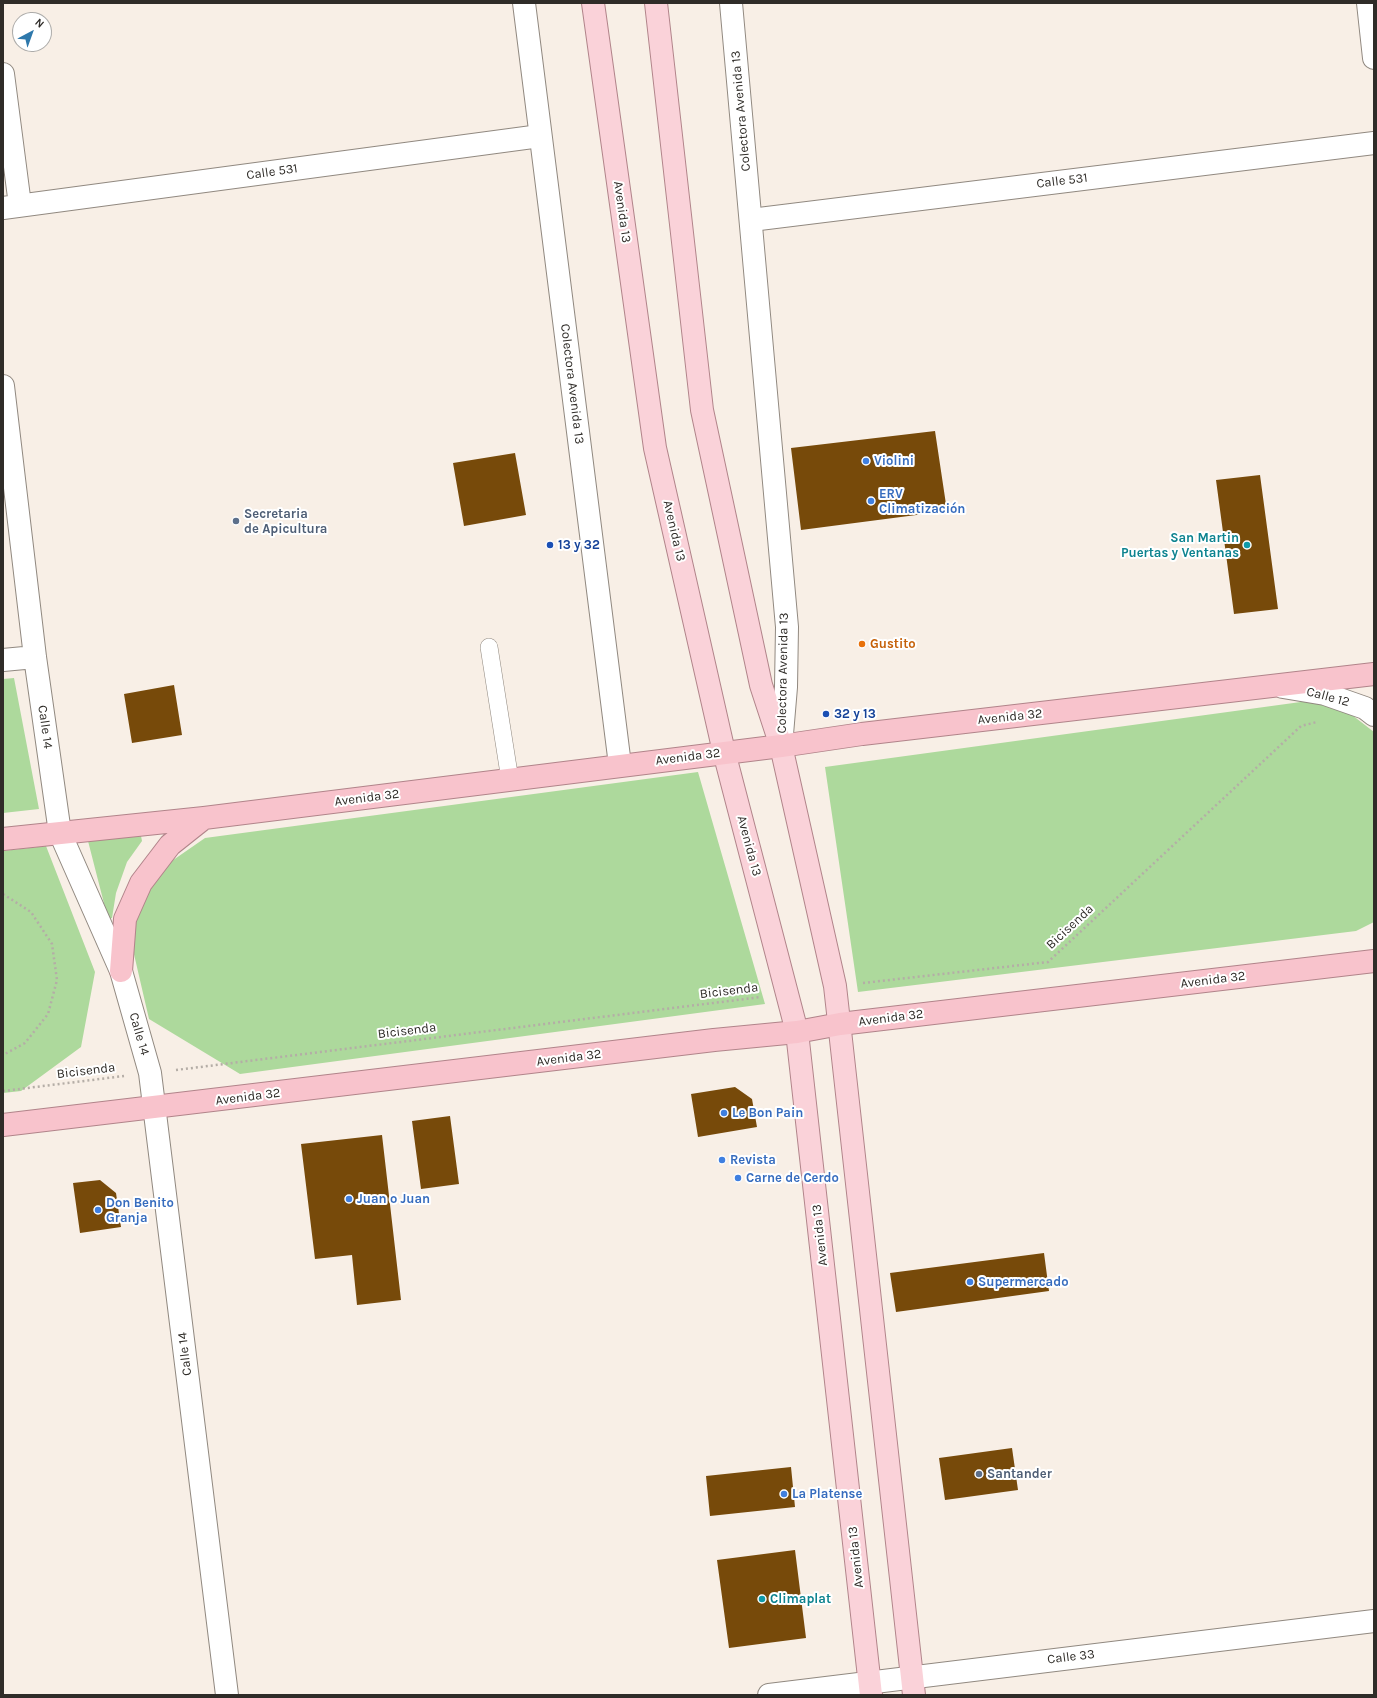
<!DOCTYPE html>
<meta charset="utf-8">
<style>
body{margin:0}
#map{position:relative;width:1377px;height:1698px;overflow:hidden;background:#f8efe6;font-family:Karla,sans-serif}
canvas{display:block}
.frame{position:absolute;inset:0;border:4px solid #2f2c28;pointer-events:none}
.north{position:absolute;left:12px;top:12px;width:40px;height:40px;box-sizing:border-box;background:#fff;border:1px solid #acaba9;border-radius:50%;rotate:41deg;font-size:11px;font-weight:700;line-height:16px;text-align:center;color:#2f2c28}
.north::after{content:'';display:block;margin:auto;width:14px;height:18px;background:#2e78ab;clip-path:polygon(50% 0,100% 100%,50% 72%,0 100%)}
</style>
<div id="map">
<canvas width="1377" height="1698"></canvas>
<div class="frame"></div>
<div class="north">N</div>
</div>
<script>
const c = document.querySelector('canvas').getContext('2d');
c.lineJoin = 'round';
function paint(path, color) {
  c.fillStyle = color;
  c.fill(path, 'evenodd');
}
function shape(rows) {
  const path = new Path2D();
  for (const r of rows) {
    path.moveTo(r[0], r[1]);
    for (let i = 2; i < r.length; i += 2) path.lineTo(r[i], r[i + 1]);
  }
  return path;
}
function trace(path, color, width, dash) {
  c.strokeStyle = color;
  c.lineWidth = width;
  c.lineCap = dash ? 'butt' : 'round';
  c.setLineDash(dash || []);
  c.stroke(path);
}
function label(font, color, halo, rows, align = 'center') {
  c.font = font + ' Karla,sans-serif';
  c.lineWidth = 4;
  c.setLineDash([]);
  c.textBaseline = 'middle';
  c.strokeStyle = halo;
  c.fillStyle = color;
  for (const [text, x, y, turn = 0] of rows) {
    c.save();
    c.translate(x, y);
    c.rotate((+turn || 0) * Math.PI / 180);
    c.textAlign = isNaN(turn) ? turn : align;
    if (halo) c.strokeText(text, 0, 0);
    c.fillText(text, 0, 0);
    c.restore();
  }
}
paint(shape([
 [14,678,39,809,3,813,3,679],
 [1330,698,1374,732,1374,922,1356,931,858,992,825,767],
 [698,772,765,1004,240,1074,149,1019,130,937,153,874,205,838],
 [141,836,142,841,127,862,116,893,112,918,108,919,88,841],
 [46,846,95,972,81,1047,21,1091,3,1093,3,851]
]), '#add99c');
paint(shape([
 [935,431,947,511,801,530,791,448],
 [515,453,526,515,464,526,453,463],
 [1260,475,1278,609,1234,614,1216,480],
 [174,685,182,735,132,743,124,694],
 [735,1087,752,1099,757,1127,698,1137,691,1094],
 [450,1116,459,1184,421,1189,412,1121],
 [382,1135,401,1300,357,1305,352,1255,315,1259,301,1144],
 [100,1180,116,1193,121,1227,80,1233,73,1183],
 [1044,1253,1049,1291,896,1312,890,1273],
 [1012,1448,1018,1490,945,1500,939,1458],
 [791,1467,795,1507,710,1516,706,1476],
 [795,1550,806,1638,729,1648,717,1560]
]), '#774a0a');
const service = shape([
 [489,647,510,780]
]);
const minor = shape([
 [1368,3,1374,58],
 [3,74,20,205],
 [3,208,540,136],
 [751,220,1374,143],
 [3,386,35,657,60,833,121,971,150,1073,227,1695],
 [3,660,35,657],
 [1283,687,1325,694,1365,708,1374,715],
 [769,1695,1374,1621]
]);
const tertiary = shape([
 [524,3,620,765],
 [731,3,787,627,786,687,781,746]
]);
const primary = shape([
 [593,3,655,448,724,752,797,1032,871,1695],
 [656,3,702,410,761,685,781,746,835,986,914,1695]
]);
const trunk = shape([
 [3,839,204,818,781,746,862,734,1374,674],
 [121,971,125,919,141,883,170,845,204,818],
 [3,1125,714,1040,797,1032,840,1024,1374,961]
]);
trace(service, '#918980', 18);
trace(minor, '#918980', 24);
trace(tertiary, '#918980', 24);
trace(primary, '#b1848a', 24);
trace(trunk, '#b1848a', 24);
trace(shape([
 [3,894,31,912,52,944,57,980,48,1014,25,1043,3,1055],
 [863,983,1048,962,1301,726,1317,722],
 [176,1070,761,997],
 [3,1091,124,1076]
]), '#b4ada6', 2.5, [2, 3]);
trace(service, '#fff', 17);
trace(minor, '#fff', 22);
trace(tertiary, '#fff', 22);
trace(primary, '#fad2d9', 22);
trace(trunk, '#f8c3cc', 22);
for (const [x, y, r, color] of [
 [866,461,4,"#3f7fe0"],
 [871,501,4,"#3f7fe0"],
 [236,521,4,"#5c6f8a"],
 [550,545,4,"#1a4fb4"],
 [1247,545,4,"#0f9aa8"],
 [862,644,4,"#e8710a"],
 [826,714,4,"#1a4fb4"],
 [724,1113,4,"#3f7fe0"],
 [722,1160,4,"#3f7fe0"],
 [738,1178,4,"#3f7fe0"],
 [349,1199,4,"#3f7fe0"],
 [98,1210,4,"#3f7fe0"],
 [970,1282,4,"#3f7fe0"],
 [979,1474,4,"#5c6f8a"],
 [784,1494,4,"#3f7fe0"],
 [762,1599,4,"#0f9aa8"]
]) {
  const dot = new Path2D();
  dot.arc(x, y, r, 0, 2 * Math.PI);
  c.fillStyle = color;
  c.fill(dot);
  trace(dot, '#fff', 1.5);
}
label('13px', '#2f2c28', '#fff', [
 ["Colectora Avenida 13",741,111,-95],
 ["Calle 531",272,172,-8],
 ["Calle 531",1062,181,-7],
 ["Avenida 13",622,212,82],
 ["Colectora Avenida 13",572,384,83],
 ["Avenida 13",674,531,77],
 ["Colectora Avenida 13",783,673,-89],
 ["Calle 12",1328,697,15],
 ["Avenida 32",1010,717,-6],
 ["Calle 14",45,727,82],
 ["Avenida 32",688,757,-7],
 ["Avenida 32",367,798,-7],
 ["Avenida 13",749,846,75],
 ["Bicisenda",1070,927,-43],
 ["Avenida 32",1213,980,-7],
 ["Bicisenda",729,991,-7],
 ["Avenida 32",891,1018,-7],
 ["Bicisenda",407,1031,-7],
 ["Calle 14",139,1034,74],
 ["Avenida 32",569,1058,-7],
 ["Bicisenda",86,1071,-7],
 ["Avenida 32",248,1097,-7],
 ["Avenida 13",820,1235,-96],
 ["Calle 14",185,1354,-97],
 ["Avenida 13",856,1557,-96],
 ["Calle 33",1071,1657,-7]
]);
label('bold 13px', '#366cbe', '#fff', [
 ["Violini",874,461],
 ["ERV",879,494],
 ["Climatización",879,509],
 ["Le Bon Pain",732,1113],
 ["Revista",730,1160],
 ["Carne de Cerdo",746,1178],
 ["Juan o Juan",357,1199],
 ["Don Benito",106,1203],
 ["Granja",106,1218],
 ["Supermercado",978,1282],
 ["La Platense",792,1494]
], 'left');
label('bold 13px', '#4e5e75', '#fff', [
 ["Secretaria",244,514],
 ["de Apicultura",244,529],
 ["Santander",987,1474]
], 'left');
label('bold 13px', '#0d838f', '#fff', [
 ["San Martin",1239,538],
 ["Puertas y Ventanas",1239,553],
 ["Climaplat",770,1599,"left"]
], 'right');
label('bold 13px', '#164399', '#fff', [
 ["13 y 32",558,545],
 ["32 y 13",834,714]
], 'left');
label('bold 13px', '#c56008', '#fff', [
 ["Gustito",870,644]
], 'left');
</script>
